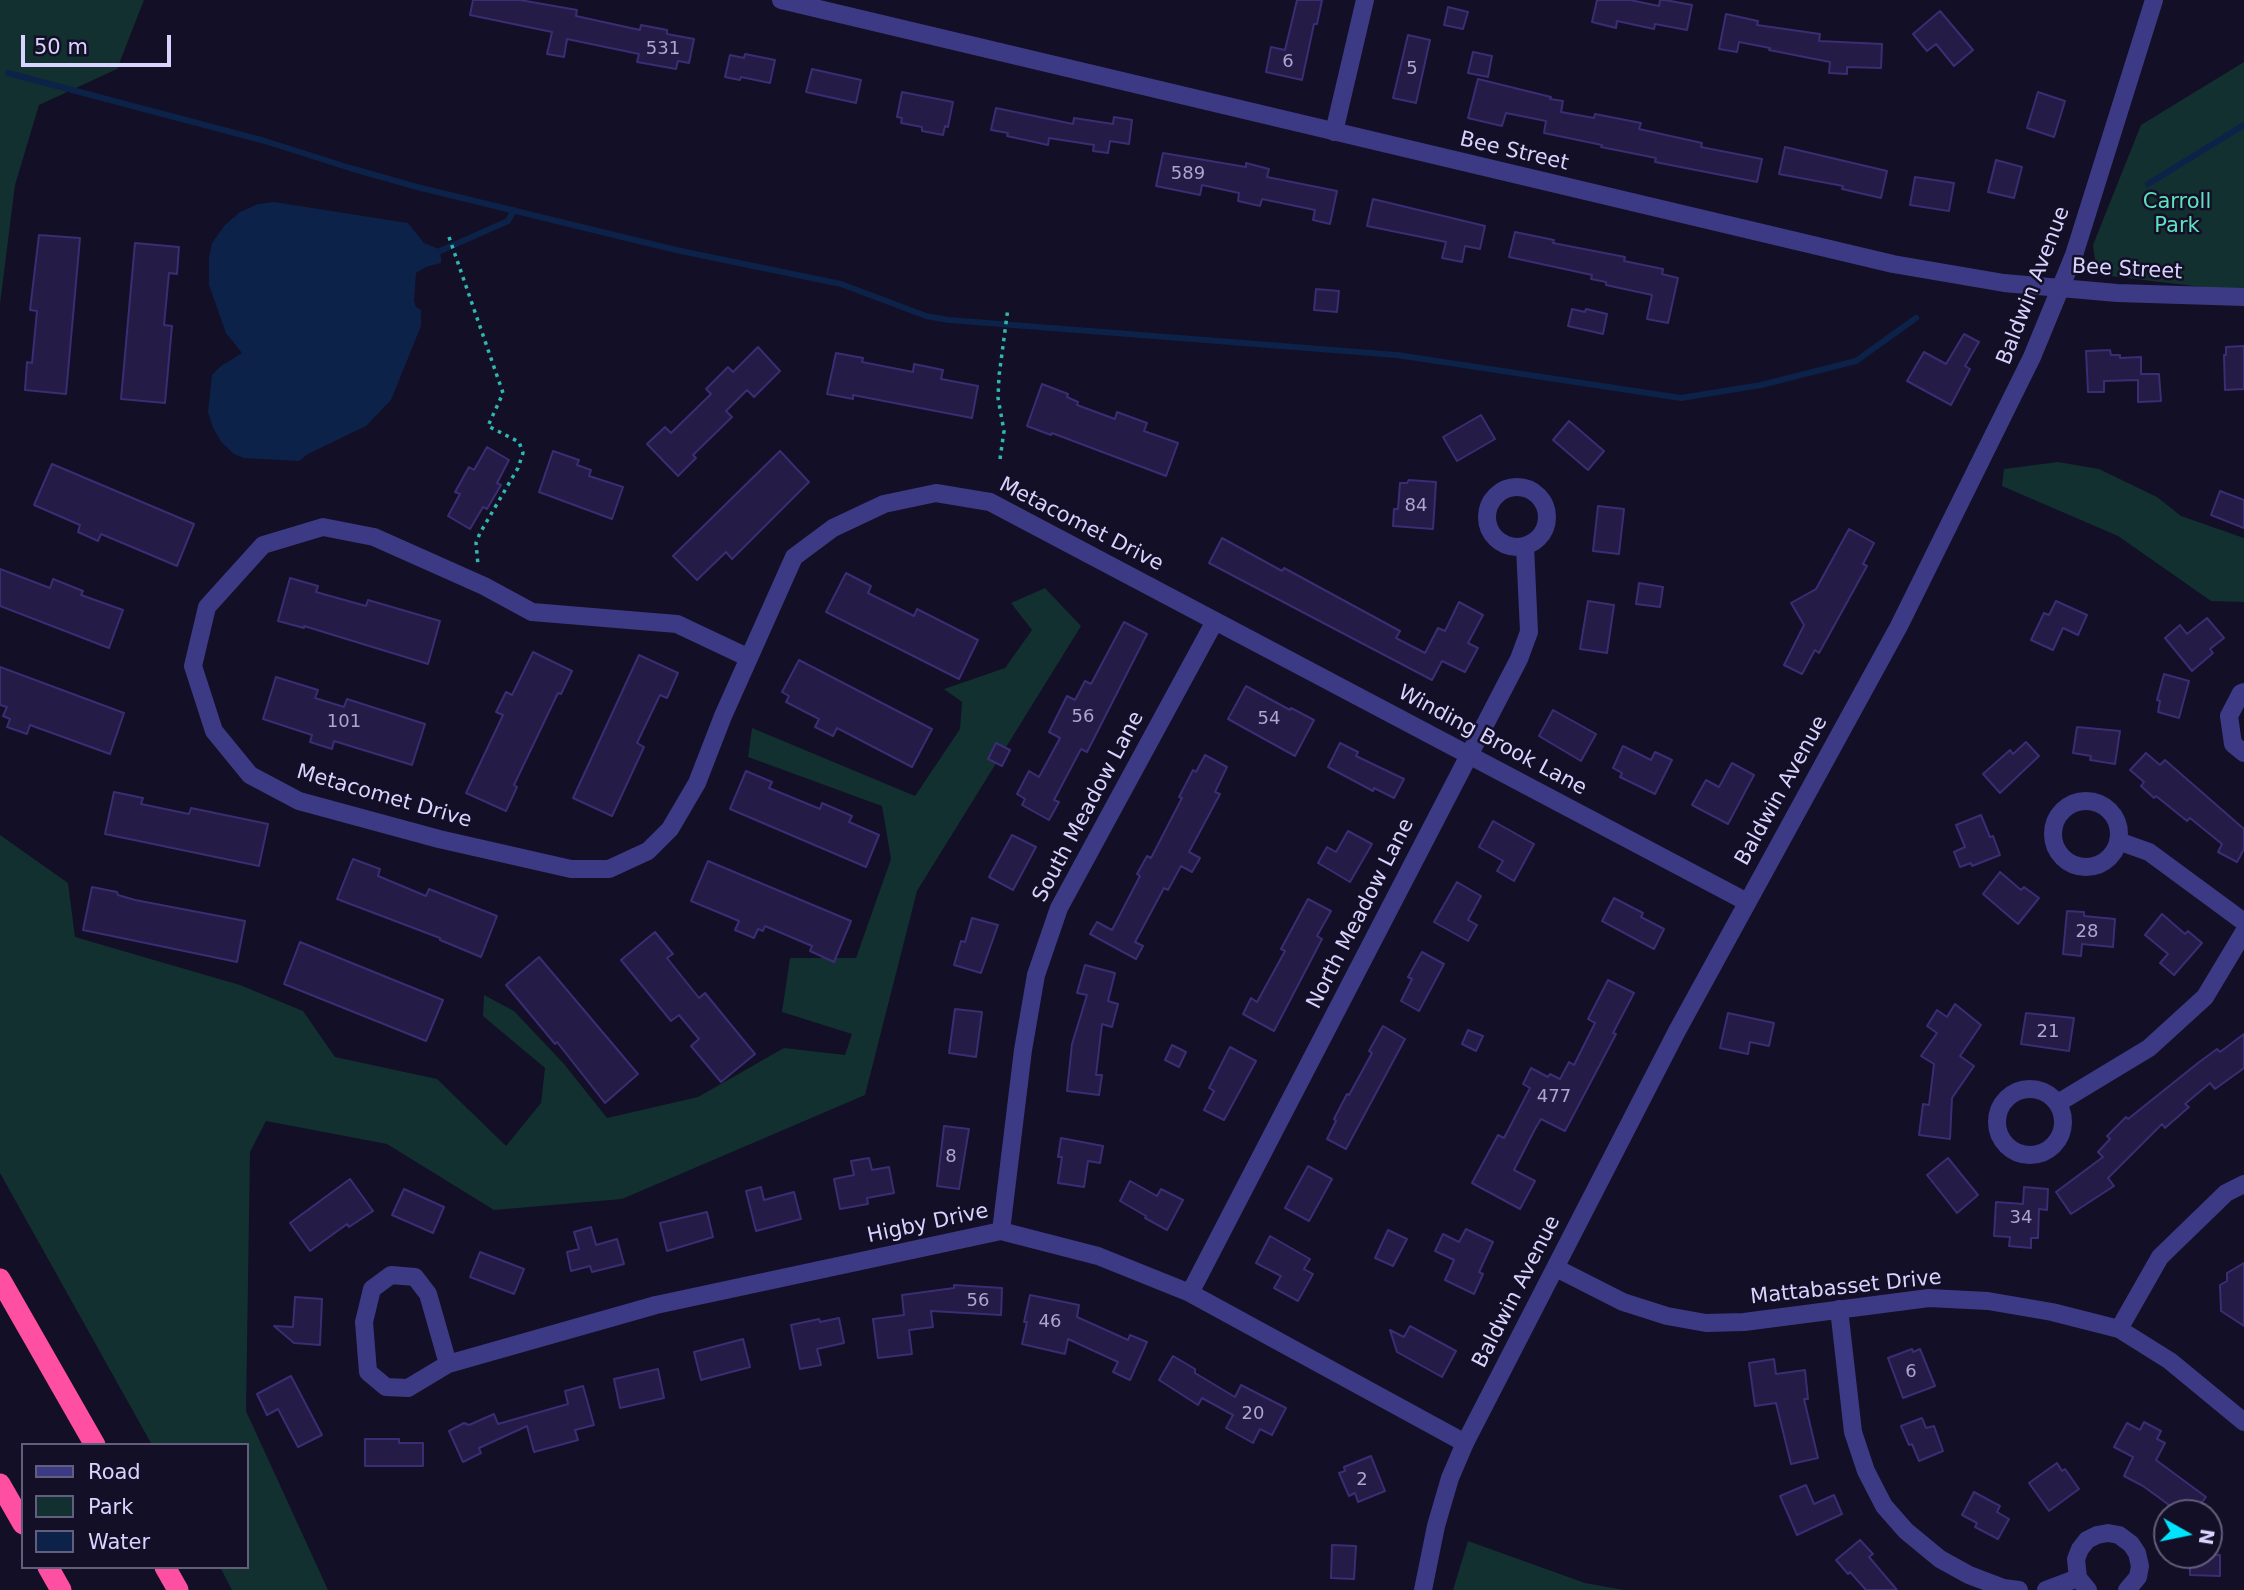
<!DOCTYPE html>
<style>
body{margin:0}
#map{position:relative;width:2244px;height:1590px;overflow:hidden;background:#130f26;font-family:"DejaVu Sans",sans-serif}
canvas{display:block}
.legend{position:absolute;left:21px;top:1443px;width:228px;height:126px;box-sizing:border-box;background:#130f26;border:2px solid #625e7d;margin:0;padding:9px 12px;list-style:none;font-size:21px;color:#d9d4ff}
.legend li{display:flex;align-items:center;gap:14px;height:35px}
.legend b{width:35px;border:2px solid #625e7d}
.north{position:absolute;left:2153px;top:1499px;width:70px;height:70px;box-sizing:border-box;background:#130f26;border:2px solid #625e7d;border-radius:50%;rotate:99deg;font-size:19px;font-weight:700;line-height:28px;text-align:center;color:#d9d4ff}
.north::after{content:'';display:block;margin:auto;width:24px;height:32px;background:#00e5ff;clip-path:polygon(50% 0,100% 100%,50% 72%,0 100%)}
.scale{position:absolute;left:21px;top:35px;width:150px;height:32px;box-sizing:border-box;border:4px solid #d9d4ff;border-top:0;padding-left:9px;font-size:21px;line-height:24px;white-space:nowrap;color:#d9d4ff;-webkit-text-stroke:5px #130f26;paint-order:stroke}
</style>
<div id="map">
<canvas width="2244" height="1590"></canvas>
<ul class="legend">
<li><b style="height:9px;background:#3d3a85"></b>Road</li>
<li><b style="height:19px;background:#12302f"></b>Park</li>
<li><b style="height:19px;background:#0c2248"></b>Water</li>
</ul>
<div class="north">N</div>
<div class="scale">50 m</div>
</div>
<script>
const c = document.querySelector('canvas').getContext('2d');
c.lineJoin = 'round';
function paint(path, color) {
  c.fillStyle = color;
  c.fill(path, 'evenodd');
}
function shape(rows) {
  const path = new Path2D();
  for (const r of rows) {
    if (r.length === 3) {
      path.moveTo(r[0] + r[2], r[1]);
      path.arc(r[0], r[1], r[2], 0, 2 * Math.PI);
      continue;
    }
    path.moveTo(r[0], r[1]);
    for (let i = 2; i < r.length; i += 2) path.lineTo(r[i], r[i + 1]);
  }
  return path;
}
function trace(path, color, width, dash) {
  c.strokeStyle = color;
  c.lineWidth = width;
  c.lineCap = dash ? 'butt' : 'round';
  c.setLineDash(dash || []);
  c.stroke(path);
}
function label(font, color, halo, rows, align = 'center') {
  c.font = font + ' "DejaVu Sans",sans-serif';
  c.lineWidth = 5;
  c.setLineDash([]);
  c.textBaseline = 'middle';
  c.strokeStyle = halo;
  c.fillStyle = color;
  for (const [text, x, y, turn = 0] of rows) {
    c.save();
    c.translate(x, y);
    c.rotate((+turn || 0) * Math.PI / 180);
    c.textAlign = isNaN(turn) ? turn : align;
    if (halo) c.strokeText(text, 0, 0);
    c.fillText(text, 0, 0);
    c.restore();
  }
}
paint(shape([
 [0,0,144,0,117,69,39,105,15,185,0,304],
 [2244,62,2244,292,2110,276,2100,269,2095,260,2093,245,2141,125],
 [2058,462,2099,469,2157,497,2181,516,2244,538,2244,602,2211,601,2118,536,2002,486,2004,469],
 [1045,588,1081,626,917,891,865,1095,622,1199,494,1210,387,1144,266,1121,250,1152,246,1411,328,1590,232,1590,220,1567,247,1567,247,1445,152,1445,0,1173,0,835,68,883,75,937,240,985,303,1011,335,1057,437,1079,506,1146,541,1103,545,1068,483,1016,484,995,514,1011,564,1064,607,1118,698,1097,784,1048,845,1055,852,1034,782,1012,790,958,856,958,891,859,882,806,748,757,752,728,915,796,960,729,962,702,944,689,1005,668,1032,630,1011,603],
 [1468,1541,1585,1583,1624,1590,1453,1590]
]), '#12302f');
paint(shape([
 [274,202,408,223,424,243,439,249,441,257,441,263,426,267,416,273,414,301,416,307,421,310,421,326,391,400,366,426,308,454,299,461,244,458,234,454,222,443,213,428,208,412,212,375,221,366,242,353,226,333,209,285,209,258,212,243,225,225,240,212,258,204]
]), '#0c2248');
trace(shape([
 [8,73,265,141,350,168,417,187,676,250,841,284,926,316,949,320,1397,355,1681,398,1761,385,1856,361,1916,318],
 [2148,184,2244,125],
 [440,251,508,221,514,210]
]), '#0c2248', 6);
const building = shape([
 [473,0,520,0,577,10,576,16,640,30,641,25,667,30,667,34,694,39,689,63,678,61,676,69,637,62,639,54,567,39,564,57,547,54,552,32,470,15,473,0],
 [1297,0,1322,0,1317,24,1314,24,1302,80,1266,72,1271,47,1285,50,1297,0],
 [1597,0,1630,0,1659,6,1660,0,1665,0,1692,5,1687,30,1655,24,1654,29,1617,21,1616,28,1592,22,1597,0],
 [1448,7,1468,12,1463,29,1444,25,1448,7],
 [1940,11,1973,50,1954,66,1936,44,1927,51,1913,34,1940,11],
 [1726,14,1758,21,1757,25,1820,34,1819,41,1882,44,1881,68,1847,67,1847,74,1829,73,1830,62,1769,50,1770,48,1739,42,1737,52,1719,49,1726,14],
 [1408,35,1430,40,1416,103,1393,98,1408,35],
 [1473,52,1492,56,1488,77,1468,73,1473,52],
 [745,54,775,60,770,83,741,77,740,80,725,77,730,55,744,58,745,54],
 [812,69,861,80,856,103,806,92,812,69],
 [1478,79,1551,97,1550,99,1563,101,1561,112,1594,118,1595,114,1641,123,1639,129,1702,143,1701,147,1762,159,1757,182,1655,162,1656,158,1601,147,1602,145,1544,133,1546,121,1506,113,1502,126,1468,118,1478,79],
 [902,92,953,102,948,127,945,126,943,135,922,131,922,127,901,123,902,118,897,117,902,92],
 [2038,92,2065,101,2054,137,2027,128,2038,92],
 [996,108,1073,124,1074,118,1113,124,1114,117,1132,120,1129,144,1110,141,1108,153,1093,151,1094,145,1049,138,1048,145,1007,136,1008,133,991,130,996,108],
 [1785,147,1887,171,1881,198,1842,189,1843,186,1779,174,1785,147],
 [1163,153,1246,167,1246,163,1269,169,1267,177,1337,191,1330,224,1313,220,1315,210,1262,199,1260,206,1238,201,1239,193,1202,185,1200,195,1156,186,1163,153],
 [1996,160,2022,167,2014,198,1988,192,1996,160],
 [1915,177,1954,183,1949,211,1910,205,1915,177],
 [1373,199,1485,226,1480,249,1465,246,1462,262,1442,258,1446,242,1367,226,1373,199],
 [1515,232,1554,240,1553,243,1625,257,1624,261,1663,269,1662,274,1678,278,1668,323,1647,319,1652,295,1606,285,1606,282,1591,279,1592,275,1509,257,1515,232],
 [39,235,80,238,66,394,25,390,27,362,32,363,37,311,30,310,39,235],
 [135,243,179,247,177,274,169,273,164,325,172,326,165,403,121,399,135,243],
 [1316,289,1339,291,1337,312,1314,310,1316,289],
 [1572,309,1585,312,1586,309,1607,314,1603,334,1568,326,1572,309],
 [1964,334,1979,342,1965,366,1970,369,1951,405,1907,381,1924,352,1946,364,1964,334],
 [2244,346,2244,389,2225,390,2224,355,2226,355,2226,347,2244,346],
 [758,347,780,371,754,397,747,390,726,411,732,417,693,455,696,458,678,476,647,444,665,427,671,433,711,394,706,389,728,367,733,372,758,347],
 [2110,350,2111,355,2120,355,2120,358,2141,357,2141,374,2159,374,2161,401,2138,402,2138,380,2104,381,2104,392,2088,392,2086,351,2110,350],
 [836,353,863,358,862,362,913,372,914,364,943,370,941,379,978,386,972,418,853,395,853,399,827,394,836,353],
 [1042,384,1068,394,1067,397,1078,402,1077,405,1115,419,1117,412,1147,423,1144,431,1178,443,1166,476,1052,433,1051,435,1027,426,1042,384],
 [1481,415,1495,439,1457,461,1443,437,1481,415],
 [1569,421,1604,451,1588,470,1553,440,1569,421],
 [487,447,509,460,497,483,501,485,487,509,483,507,470,529,448,516,460,494,455,492,469,467,474,470,487,447],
 [553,451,579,460,577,465,591,470,589,476,623,487,612,519,539,492,553,451],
 [780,451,809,482,732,559,726,552,697,580,673,556,780,451],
 [52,464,194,524,177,566,101,534,98,541,78,532,80,525,34,505,52,464],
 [1409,480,1436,482,1433,529,1393,526,1394,509,1398,509,1400,483,1407,483,1409,480],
 [2220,491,2244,500,2244,528,2211,515,2220,491],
 [1598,506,1624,509,1619,554,1593,551,1598,506],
 [1849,529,1874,543,1863,564,1867,566,1819,653,1815,650,1802,674,1784,665,1804,625,1791,603,1816,589,1849,529],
 [1222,538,1282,571,1284,568,1400,631,1396,638,1425,653,1438,628,1445,631,1459,602,1483,615,1468,643,1478,648,1465,672,1442,661,1432,680,1209,563,1222,538],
 [0,569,50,588,53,579,83,591,81,595,123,610,109,648,0,606,0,569],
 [846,573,871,586,868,593,914,616,917,609,978,640,959,679,826,612,846,573],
 [290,578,318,586,316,592,366,606,368,600,440,621,428,664,304,626,304,628,278,621,290,578],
 [1639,583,1663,587,1660,607,1636,604,1639,583],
 [1588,601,1614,605,1607,653,1580,649,1588,601],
 [2056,601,2087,615,2078,635,2063,628,2053,650,2031,640,2044,613,2049,615,2056,601],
 [2207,618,2224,638,2210,649,2213,653,2192,671,2165,638,2180,625,2187,634,2207,618],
 [1124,622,1147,634,1087,752,1081,749,1054,800,1059,802,1049,820,1022,805,1025,799,1017,794,1029,771,1039,777,1060,738,1049,732,1067,696,1075,700,1085,681,1091,684,1124,622],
 [533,652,572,671,561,694,558,693,514,785,517,787,506,811,466,793,503,715,496,712,506,692,512,695,533,652],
 [639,655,678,673,667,698,660,695,637,743,644,747,612,816,573,798,639,655],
 [799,660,932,729,912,767,837,728,833,736,815,727,819,719,786,702,789,696,782,692,799,660],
 [0,667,124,713,110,754,30,725,27,734,7,727,10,719,3,716,7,707,0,705,0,667],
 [2164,674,2189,681,2179,718,2158,712,2160,701,2157,700,2164,674],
 [276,677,318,690,315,698,344,707,347,699,425,724,412,765,334,741,332,749,310,742,312,735,263,719,276,677],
 [1246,686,1290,710,1291,708,1314,720,1295,756,1228,719,1246,686],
 [1553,710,1596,734,1581,761,1539,736,1553,710],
 [2077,727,2120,731,2115,764,2090,760,2091,756,2073,753,2077,727],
 [2026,742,2039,756,2000,793,1983,774,2010,750,2013,754,2026,742],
 [996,743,1010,750,1002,766,988,759,996,743],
 [1340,743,1358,752,1356,756,1404,779,1394,798,1374,788,1373,791,1328,767,1340,743],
 [1623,746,1651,760,1655,752,1672,760,1655,794,1620,777,1622,773,1613,768,1623,746],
 [2146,753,2160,765,2165,760,2244,829,2244,849,2237,862,2218,852,2222,844,2190,818,2187,821,2156,796,2154,798,2141,786,2144,782,2130,770,2146,753],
 [1205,755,1227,767,1215,792,1220,794,1189,852,1200,858,1192,872,1181,866,1168,890,1164,888,1135,942,1143,946,1136,959,1090,934,1097,922,1112,930,1140,876,1137,874,1147,856,1151,858,1182,798,1179,797,1193,770,1196,772,1205,755],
 [1732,763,1754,775,1728,824,1692,805,1706,780,1719,787,1732,763],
 [746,771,772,782,769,788,820,809,822,803,852,816,849,822,879,835,866,867,730,809,746,771],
 [114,792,143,798,141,804,189,814,191,808,268,824,259,866,105,834,114,792],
 [1981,815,1990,837,1993,836,2000,855,1972,866,1971,863,1960,867,1954,852,1965,847,1956,825,1981,815],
 [1493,821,1534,844,1514,881,1497,871,1503,861,1479,847,1493,821],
 [1348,831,1372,844,1350,882,1318,863,1327,847,1336,852,1348,831],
 [1012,835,1036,847,1013,890,989,877,1012,835],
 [353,859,380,869,378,876,426,896,429,889,497,916,481,957,440,940,440,938,337,899,353,859],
 [708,861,851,921,834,962,810,951,812,946,765,926,763,931,758,929,754,938,735,930,739,921,691,901,708,861],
 [2000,872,2021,890,2024,887,2039,898,2018,924,1983,894,2000,872],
 [1457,882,1481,896,1468,920,1477,925,1468,941,1434,922,1457,882],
 [92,887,117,892,118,895,135,900,245,921,237,962,83,930,92,887],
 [1614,898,1643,913,1641,917,1664,929,1654,949,1602,921,1614,898],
 [1308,899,1331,911,1317,936,1322,939,1274,1031,1243,1014,1251,998,1257,1002,1285,951,1281,949,1308,899],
 [2067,911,2084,912,2084,916,2115,919,2113,947,2082,944,2081,956,2063,954,2067,911],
 [2162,914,2185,934,2188,931,2202,943,2174,975,2160,963,2168,954,2145,935,2162,914],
 [972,918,998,925,981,973,954,965,961,941,965,942,972,918],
 [655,932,673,954,667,958,699,998,705,993,755,1054,721,1082,691,1046,699,1039,679,1015,671,1021,621,960,655,932],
 [300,942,443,1000,426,1041,284,984,300,942],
 [1422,952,1444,964,1419,1011,1401,1001,1412,979,1408,977,1422,952],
 [539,957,638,1074,605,1103,557,1042,555,1044,506,985,539,957],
 [1085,965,1115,973,1108,1001,1118,1004,1112,1027,1102,1024,1096,1075,1102,1075,1099,1095,1067,1091,1072,1044,1087,995,1077,993,1085,965],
 [1608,980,1634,993,1613,1033,1616,1034,1565,1131,1541,1119,1535,1129,1514,1170,1535,1181,1520,1209,1472,1183,1498,1135,1504,1138,1530,1088,1523,1084,1531,1068,1548,1077,1550,1074,1560,1079,1569,1062,1574,1065,1595,1023,1588,1019,1608,980],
 [1955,1004,1981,1025,1960,1056,1974,1066,1952,1098,1950,1139,1919,1135,1923,1104,1929,1105,1934,1064,1921,1056,1937,1033,1927,1026,1937,1010,1947,1017,1955,1004],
 [955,1009,982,1012,976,1057,949,1053,955,1009],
 [1728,1013,1774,1023,1769,1046,1750,1042,1748,1054,1720,1048,1728,1013],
 [2026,1013,2074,1018,2069,1051,2021,1044,2026,1013],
 [1383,1026,1405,1039,1346,1149,1327,1139,1336,1121,1334,1119,1347,1094,1349,1095,1372,1053,1369,1051,1383,1026],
 [1468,1030,1483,1036,1476,1051,1462,1044,1468,1030],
 [2244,1034,2244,1068,2215,1089,2210,1083,2185,1104,2189,1107,2165,1128,2162,1124,2108,1178,2114,1186,2071,1214,2056,1192,2103,1157,2098,1152,2110,1139,2107,1136,2126,1117,2128,1119,2198,1063,2217,1049,2220,1052,2244,1034],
 [1172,1045,1186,1052,1179,1067,1165,1060,1172,1045],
 [1230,1047,1256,1061,1224,1120,1204,1110,1214,1091,1209,1088,1230,1047],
 [944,1126,969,1129,959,1189,937,1186,944,1126],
 [1061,1138,1103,1146,1100,1163,1088,1161,1084,1187,1058,1183,1062,1157,1058,1157,1061,1138],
 [869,1158,872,1170,889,1167,894,1193,867,1198,868,1204,840,1209,834,1179,854,1175,851,1161,869,1158],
 [1948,1158,1978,1195,1957,1213,1927,1175,1948,1158],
 [1308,1166,1332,1179,1309,1221,1285,1208,1308,1166],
 [350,1179,373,1211,349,1227,347,1224,310,1251,290,1223,350,1179],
 [1130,1181,1157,1196,1161,1189,1183,1200,1167,1230,1145,1218,1146,1216,1120,1201,1130,1181],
 [761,1187,764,1200,794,1192,801,1219,756,1231,746,1191,761,1187],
 [2024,1187,2048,1189,2047,1210,2039,1209,2038,1238,2031,1238,2031,1248,2009,1246,2010,1237,1994,1236,1996,1202,2023,1204,2024,1187],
 [404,1189,444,1207,433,1233,392,1215,404,1189],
 [707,1212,713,1237,667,1251,660,1223,707,1212],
 [591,1227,596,1245,617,1239,624,1264,592,1272,590,1266,571,1271,567,1252,579,1249,574,1232,591,1227],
 [1466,1229,1493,1242,1479,1272,1483,1274,1474,1294,1445,1280,1454,1260,1435,1251,1443,1234,1459,1242,1466,1229],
 [1388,1230,1407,1239,1393,1266,1375,1258,1388,1230],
 [1270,1236,1310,1259,1304,1269,1313,1274,1298,1301,1274,1288,1281,1276,1256,1263,1270,1236],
 [480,1252,524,1269,514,1294,470,1277,480,1252],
 [2244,1263,2244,1326,2221,1311,2220,1285,2227,1281,2227,1273,2244,1263],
 [954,1285,1002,1288,1001,1315,931,1311,933,1327,909,1330,912,1354,878,1358,873,1319,904,1315,902,1295,954,1288,954,1285],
 [1030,1295,1079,1305,1077,1317,1128,1340,1130,1335,1147,1342,1130,1380,1113,1372,1118,1362,1068,1339,1065,1354,1022,1344,1027,1322,1024,1322,1030,1295],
 [295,1297,322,1299,320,1345,294,1343,274,1326,293,1327,295,1297],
 [839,1318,844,1343,817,1349,821,1365,800,1369,791,1325,819,1319,820,1322,839,1318],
 [1410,1326,1456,1351,1442,1377,1397,1352,1390,1330,1404,1337,1410,1326],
 [743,1339,750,1367,701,1380,694,1352,743,1339],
 [1912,1349,1913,1352,1920,1349,1935,1386,1903,1398,1888,1358,1912,1349],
 [1173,1356,1195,1369,1195,1373,1235,1397,1241,1385,1286,1408,1272,1435,1260,1429,1253,1443,1226,1428,1233,1415,1202,1398,1198,1405,1159,1380,1173,1356],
 [1774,1359,1776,1374,1805,1370,1808,1399,1804,1399,1818,1458,1791,1464,1776,1403,1755,1406,1749,1363,1774,1359],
 [658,1369,664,1398,620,1408,614,1379,658,1369],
 [291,1376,322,1435,298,1447,278,1409,267,1415,257,1394,291,1376],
 [583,1386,594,1425,575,1430,578,1440,534,1452,527,1426,479,1448,481,1453,463,1462,449,1431,464,1423,469,1425,494,1414,498,1424,568,1404,565,1391,583,1386],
 [1922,1418,1926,1428,1934,1426,1943,1451,1919,1461,1912,1444,1909,1445,1901,1426,1922,1418],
 [2144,1422,2161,1431,2157,1439,2165,1443,2156,1460,2206,1497,2194,1513,2180,1513,2143,1486,2124,1476,2133,1457,2114,1447,2127,1423,2140,1430,2144,1422],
 [365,1439,399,1439,399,1443,423,1443,423,1466,365,1466,365,1439],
 [1371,1456,1385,1491,1358,1502,1355,1493,1349,1496,1339,1473,1345,1471,1344,1467,1371,1456],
 [2057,1463,2062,1471,2065,1469,2079,1489,2049,1511,2029,1483,2057,1463],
 [1806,1485,1814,1504,1834,1495,1842,1514,1797,1535,1780,1496,1806,1485],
 [1974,1492,2000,1506,1997,1512,2009,1519,1998,1539,1975,1527,1977,1523,1962,1515,1974,1492],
 [1860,1540,1873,1554,1869,1557,1897,1590,1866,1590,1850,1572,1848,1574,1836,1560,1860,1540],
 [1332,1545,1356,1546,1354,1579,1331,1578,1332,1545],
 [2194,1555,2220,1555,2220,1576,2190,1575,2190,1556,2194,1555]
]);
paint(building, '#241b47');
trace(building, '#3b2d73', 2);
trace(shape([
 [449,237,503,393,488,426,519,442,523,453,518,468,480,533,476,543,478,565],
 [1000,459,1004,431,998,398,999,376,1008,308]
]), '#2fb8b0', 3.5, [3.5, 5]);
trace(shape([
 [1334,132,1365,0],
 [1517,517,30],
 [749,658,677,624,532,612,484,586,374,537,323,527,263,545,207,607,193,666,214,731,250,775,299,801,439,839,571,869,609,869,648,851,670,829,697,783,723,716,794,557,833,528,884,504,936,493,990,502,1747,902],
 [2244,692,2241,693,2229,716,2233,744,2244,753],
 [2086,834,33],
 [2118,841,2149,852,2244,922],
 [2030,1122,33],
 [2058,1103,2149,1048,2205,997,2244,932],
 [1001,1231,1023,1050,1036,975,1059,908,1215,621],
 [1556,1268,1623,1302,1667,1316,1706,1323,1744,1322,1929,1298,1988,1301,2052,1312,2119,1329,2170,1361,2244,1422],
 [1190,1293,1519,659,1529,632,1525,546],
 [1839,1309,1853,1432,1866,1471,1884,1506,1906,1531,1940,1559,1969,1575,2003,1588,2019,1590],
 [2119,1329,2160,1257,2226,1193,2244,1184],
 [448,1364,408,1388,386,1387,368,1372,364,1322,372,1289,391,1275,415,1277,428,1294,448,1364,656,1305,1001,1231,1098,1256,1190,1293,1465,1443],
 [2046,1590,2078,1578],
 [2088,1590,2078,1578,2076,1559,2080,1549,2087,1540,2097,1535,2108,1533,2119,1535,2131,1544,2137,1553,2140,1566,2138,1577,2127,1590]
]), '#3d3a85', 18);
trace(shape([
 [781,0,1893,264,2004,283,2117,293,2244,297],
 [1423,1590,1436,1526,1450,1478,1465,1443,1677,1031,1899,626,2032,357,2074,255,2154,0]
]), '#3d3a85', 18);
trace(shape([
 [0,1279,95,1445],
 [0,1484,23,1524],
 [48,1567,61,1590],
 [165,1567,178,1590]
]), '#ff4fa3', 21);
label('18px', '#aca6d1', null, [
 ["531",663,49],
 ["6",1288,62],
 ["5",1412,69],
 ["589",1188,174],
 ["84",1416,506],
 ["56",1083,717],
 ["54",1269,719],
 ["101",344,722],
 ["28",2087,932],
 ["21",2048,1032],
 ["477",1554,1097],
 ["8",951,1157],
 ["34",2021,1218],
 ["56",978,1301],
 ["46",1050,1322],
 ["6",1911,1372],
 ["20",1253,1414],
 ["2",1362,1480]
]);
label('21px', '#d9d4ff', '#130f26', [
 ["Bee Street",1514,152,13],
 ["Bee Street",2127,270,3],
 ["Baldwin Avenue",2034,286,-69],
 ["Metacomet Drive",1081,525,27],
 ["Winding Brook Lane",1492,741,28],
 ["Baldwin Avenue",1782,791,-61],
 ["Metacomet Drive",384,797,16],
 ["South Meadow Lane",1089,807,-62],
 ["North Meadow Lane",1361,914,-63],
 ["Higby Drive",928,1224,-12],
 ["Mattabasset Drive",1846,1288,-6],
 ["Baldwin Avenue",1517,1292,-63]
]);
label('21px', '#5fe0c0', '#130f26', [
 ["Carroll",2177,203],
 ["Park",2177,227]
]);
</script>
